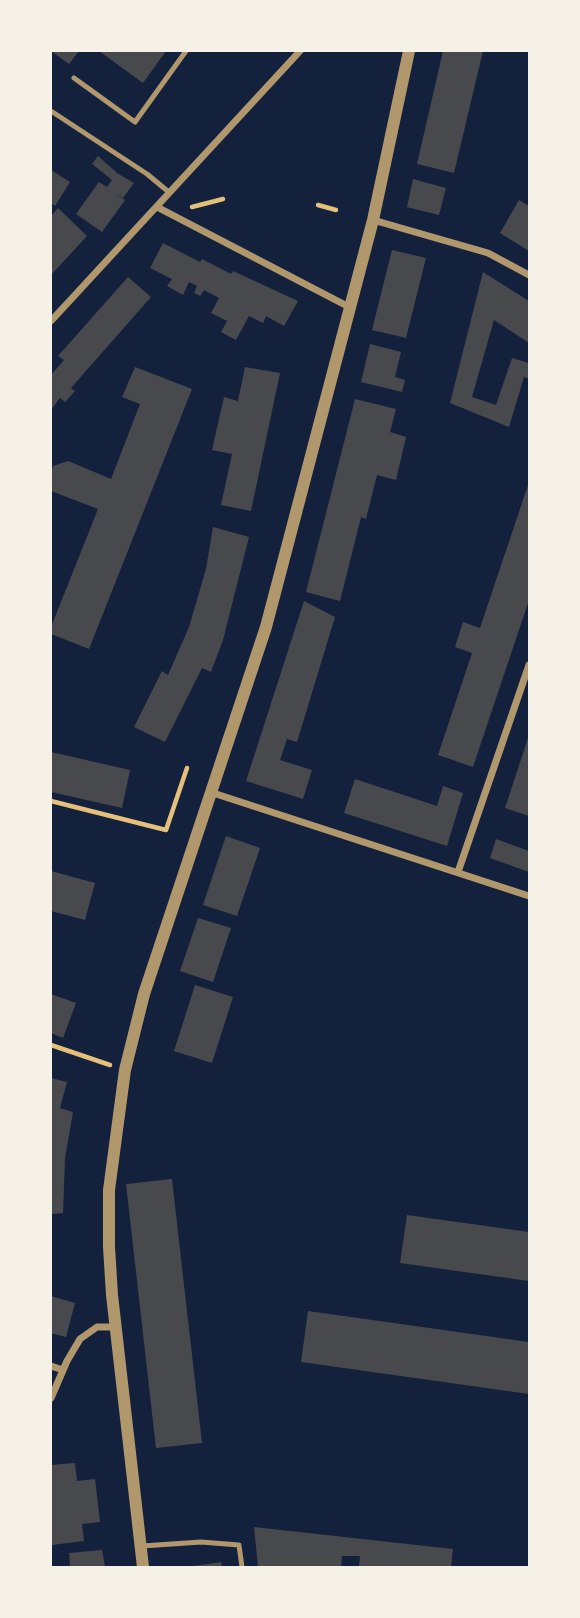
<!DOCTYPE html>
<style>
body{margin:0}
#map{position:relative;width:580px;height:1618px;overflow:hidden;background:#14213d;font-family:Raleway,sans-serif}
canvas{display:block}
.frame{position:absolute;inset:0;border:52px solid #f6f1e7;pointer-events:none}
</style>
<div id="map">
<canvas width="580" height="1618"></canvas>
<div class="frame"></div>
</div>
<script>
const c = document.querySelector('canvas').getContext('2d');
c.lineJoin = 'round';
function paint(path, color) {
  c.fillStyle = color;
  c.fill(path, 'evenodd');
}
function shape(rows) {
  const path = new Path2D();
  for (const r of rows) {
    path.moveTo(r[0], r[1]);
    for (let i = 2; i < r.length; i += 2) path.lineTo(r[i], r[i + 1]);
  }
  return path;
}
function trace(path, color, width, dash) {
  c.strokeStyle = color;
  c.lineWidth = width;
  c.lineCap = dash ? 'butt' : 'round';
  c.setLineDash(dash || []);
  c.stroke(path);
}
paint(shape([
 [51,51,79,51,69,64],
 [99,51,166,51,143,83],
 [443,51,483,51,454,173,417,164],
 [98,156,117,173,134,183,123,198,114,193,125,200,102,232,76,214,99,182,107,187,112,180,92,164],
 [51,170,70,182,55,206,51,203],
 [413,179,446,188,439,215,407,207],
 [519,200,529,206,529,251,500,233],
 [58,208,87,236,51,275,51,216],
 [163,243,200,262,202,259,231,274,233,271,298,301,284,326,266,316,263,323,249,316,236,340,221,332,227,321,211,313,219,298,204,290,200,296,194,293,197,286,189,282,183,295,167,286,172,279,150,268],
 [392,250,426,258,406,338,372,330],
 [483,272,529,301,529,343,494,320,472,397,496,405,512,358,529,363,529,379,524,377,509,427,450,403],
 [128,277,151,297,71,388,75,391,65,402,60,398,51,410,51,375,64,360,58,356],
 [370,344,401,352,395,377,405,380,402,392,361,382],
 [135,367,192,389,89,649,51,634,51,627,98,509,51,491,51,473,53,466,68,461,111,479,140,404,122,397],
 [245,367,280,373,251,511,221,505,232,454,212,450,224,397,238,401],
 [355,399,396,409,390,432,406,437,396,480,377,475,366,519,361,517,340,601,306,592],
 [529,482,529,600,473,767,438,755,472,653,455,647,463,622,480,628],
 [213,527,249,537,223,640,211,672,202,668,165,742,134,727,162,671,168,675,189,627,206,569],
 [304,601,335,617,297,742,287,739,280,760,312,770,303,799,246,781],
 [529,735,529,816,505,808],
 [51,752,130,770,122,808,51,792],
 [355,779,437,806,443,786,463,793,447,846,344,813],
 [226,836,260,848,237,916,203,905],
 [496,839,529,851,529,872,490,858],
 [51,871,95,883,85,920,51,911],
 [198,918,231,928,213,982,180,971],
 [195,985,233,997,212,1063,174,1051],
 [51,994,76,1003,63,1038,51,1033],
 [51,1078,67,1082,60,1108,73,1112,65,1158,63,1213,51,1214],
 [172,1179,202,1443,156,1448,126,1184],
 [407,1215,529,1232,529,1281,400,1263],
 [51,1296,75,1303,66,1337,51,1333],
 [308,1311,529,1342,529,1394,301,1362],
 [75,1463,77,1481,95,1479,100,1522,82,1524,84,1541,52,1545,51,1465],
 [254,1527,453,1549,451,1567,359,1567,360,1556,342,1556,341,1567,258,1567],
 [102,1550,105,1567,70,1567,69,1553],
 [221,1562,222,1567,194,1567,194,1566]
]), '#48494c');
trace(shape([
 [318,205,336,210],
 [192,207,223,199],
 [51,801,166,830,187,768],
 [51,1045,110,1065]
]), '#e5c07b', 4.5);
trace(shape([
 [74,78,135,122,186,51],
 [51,111,147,174,170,193],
 [142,1546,201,1542,239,1545,242,1567]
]), '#b1986c', 5);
trace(shape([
 [157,207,351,308],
 [373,220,488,253,529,275],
 [51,321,300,51],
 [210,792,529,896],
 [458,872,529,665],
 [51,1366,63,1370],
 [51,1398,67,1361,80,1339,97,1327,117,1327]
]), '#b1986c', 7);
trace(shape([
 [143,1567,112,1295,109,1247,109,1190,125,1070,144,994,266,627,373,220,409,51]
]), '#b1986c', 12);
</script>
